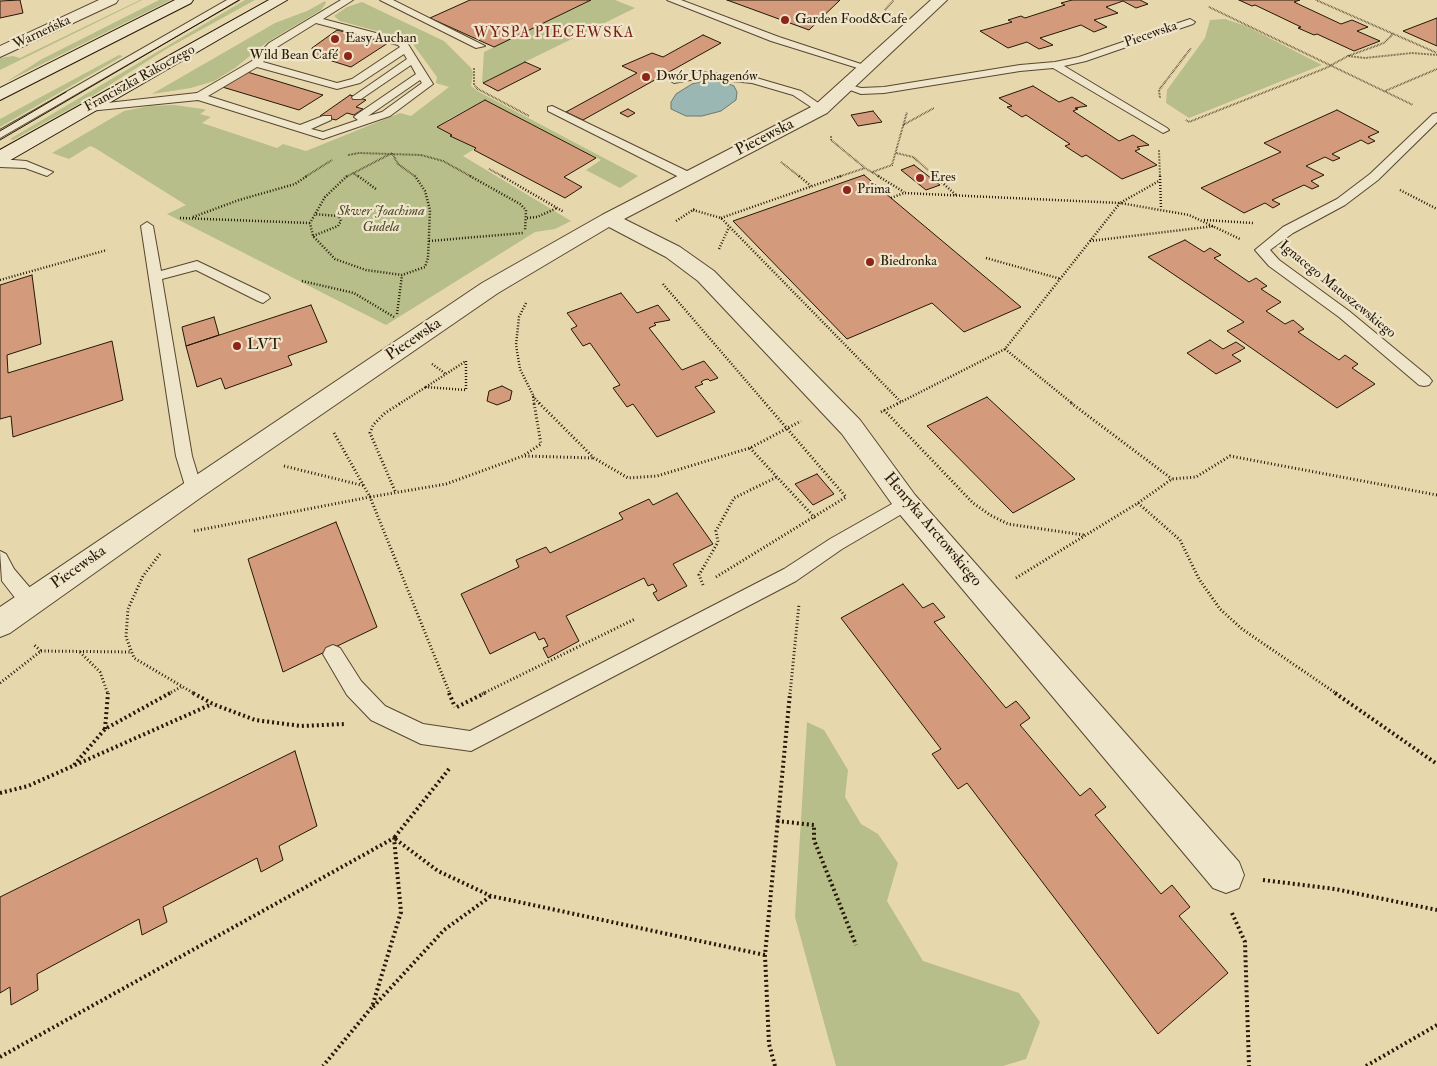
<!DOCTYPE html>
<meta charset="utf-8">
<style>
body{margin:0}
canvas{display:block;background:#e7d7ad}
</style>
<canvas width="1437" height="1066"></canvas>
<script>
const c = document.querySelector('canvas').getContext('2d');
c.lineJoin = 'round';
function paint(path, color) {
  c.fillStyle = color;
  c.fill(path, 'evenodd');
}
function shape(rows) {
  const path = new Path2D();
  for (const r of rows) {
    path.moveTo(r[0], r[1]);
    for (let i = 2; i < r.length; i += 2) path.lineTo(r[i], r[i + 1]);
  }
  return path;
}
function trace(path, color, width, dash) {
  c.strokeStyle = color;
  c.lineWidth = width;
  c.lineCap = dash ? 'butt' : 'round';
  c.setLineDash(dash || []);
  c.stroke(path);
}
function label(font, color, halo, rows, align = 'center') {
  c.font = font + ' "IM FELL Double Pica",serif';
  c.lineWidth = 4.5;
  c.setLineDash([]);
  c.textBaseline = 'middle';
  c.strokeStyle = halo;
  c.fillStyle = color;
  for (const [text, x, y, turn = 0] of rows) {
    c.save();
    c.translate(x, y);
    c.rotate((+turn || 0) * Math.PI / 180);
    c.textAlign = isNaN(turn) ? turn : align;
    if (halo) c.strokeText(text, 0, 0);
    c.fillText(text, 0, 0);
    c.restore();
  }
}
paint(shape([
 [140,0,142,0,0,70,0,58,13,56,20,58],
 [159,0,171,0,6,82,42,59],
 [245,0,255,0,168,48,86,100,13,140,10,139],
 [591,0,615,0,635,8,482,83,484,52],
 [325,1,326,3,321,10,266,43,235,68,214,81,191,88,152,94,275,23,307,11],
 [362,2,444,41,471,68,473,73,471,86,479,92,638,176,620,188,586,170,601,160,485,100,449,119,438,127,452,135,451,136,476,148,463,156,571,221,555,229,535,232,386,325,167,214,186,205,95,148,90,146,69,159,52,153,124,111,150,106,174,105,203,109,206,110,200,114,211,117,202,123,277,148,283,144,306,151,400,113,411,116,449,87,436,83,437,77,410,40,340,21,334,16,347,7],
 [1225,19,1246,26,1322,65,1189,118,1166,103,1167,90,1205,38,1210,20],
 [119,55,123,56,0,127,0,119],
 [807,722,824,730,848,770,845,797,861,824,878,834,898,863,887,901,923,961,1019,993,1040,1022,1026,1059,1003,1066,836,1066,795,917]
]), '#b7be89');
const water = shape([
 [704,81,724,82,734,86,737,92,736,100,721,111,702,116,686,116,671,109,671,102,676,94,692,84,704,81]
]);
paint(water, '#9bb7b4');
trace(water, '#6c776f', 1);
const building = shape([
 [20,0,23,13,0,18,0,1,20,0],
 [470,0,591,0,494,47,430,18,470,0],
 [727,0,840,0,809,30,727,0],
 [1072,0,1140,0,1148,4,1136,8,1123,1,1106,7,1118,13,1094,20,1107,27,1094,32,1081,25,1040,38,1053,45,1039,49,1027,42,1008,48,980,31,1012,22,1008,20,1021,16,1025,18,1065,5,1061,3,1072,0],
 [1239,0,1300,0,1294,2,1341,24,1352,20,1368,27,1357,31,1380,41,1354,51,1317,34,1314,35,1298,28,1301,27,1255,5,1252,6,1239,0],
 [1437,18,1437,46,1403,31,1437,18],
 [337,30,388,43,351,67,313,55,312,48,337,30],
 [703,35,721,43,583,120,566,112,637,73,622,66,652,53,663,57,703,35],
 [525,62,541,69,498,91,483,83,525,62],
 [244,71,323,95,299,110,219,86,244,71],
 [1033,86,1059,102,1072,97,1087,106,1075,108,1078,109,1073,111,1119,141,1133,135,1149,145,1137,147,1140,149,1135,151,1157,165,1122,179,1086,155,1082,157,1065,146,1070,144,1026,115,1022,117,1007,107,1012,106,999,98,1033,86],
 [350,95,366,100,356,107,363,109,354,115,347,113,336,120,320,116,350,95],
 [485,100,596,158,564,177,582,187,565,198,474,150,476,148,450,136,452,135,437,127,485,100],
 [628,109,635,113,628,117,620,113,628,109],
 [1337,110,1379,132,1368,137,1375,141,1368,144,1361,140,1332,154,1340,158,1333,161,1325,157,1306,166,1324,175,1311,181,1319,186,1312,189,1304,185,1272,200,1280,204,1273,208,1265,203,1244,213,1201,188,1281,152,1264,143,1337,110],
 [873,111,882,122,858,126,851,115,873,111],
 [914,165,940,185,926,190,901,170,914,165],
 [864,175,891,198,1021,307,964,332,932,303,847,339,733,221,864,175],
 [1185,240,1204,252,1210,248,1221,255,1214,258,1249,282,1256,278,1267,286,1261,289,1281,302,1266,311,1285,324,1293,320,1304,329,1298,332,1339,360,1345,355,1358,364,1352,368,1375,384,1337,408,1227,331,1244,322,1148,257,1185,240],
 [32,275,41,344,7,355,8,373,112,341,123,400,13,437,11,416,0,419,0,285,32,275],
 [621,293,637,313,658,305,670,320,654,323,656,325,649,328,682,370,704,361,718,378,710,381,708,379,704,380,701,382,703,384,695,387,715,412,657,437,633,404,627,407,613,388,620,385,590,343,583,346,571,329,577,326,567,313,621,293],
 [311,305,327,342,288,356,292,365,225,389,221,378,197,387,186,346,311,305],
 [214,317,219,335,186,346,182,327,214,317],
 [1210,340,1223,349,1236,342,1245,348,1232,355,1241,361,1216,374,1187,353,1210,340],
 [502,386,512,391,510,400,497,405,487,401,489,391,502,386],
 [987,397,1075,479,1013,513,927,426,987,397],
 [817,474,834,494,813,505,795,484,817,474],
 [677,493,713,544,673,564,687,586,658,601,653,593,657,591,653,584,648,586,644,578,566,616,579,641,548,658,543,648,548,646,544,638,539,640,535,632,490,654,461,594,519,567,516,560,546,547,550,553,623,519,619,513,649,499,653,505,677,493],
 [336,522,377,627,283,672,248,559,336,522],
 [903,584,923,608,933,603,945,617,934,622,1006,708,1016,701,1023,709,1030,718,1020,725,1080,796,1090,788,1106,807,1095,815,1161,894,1172,885,1190,907,1179,916,1228,973,1158,1034,967,783,958,789,932,754,941,749,841,618,903,584],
 [295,751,317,826,279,846,283,860,261,872,257,858,163,907,167,922,142,935,139,919,37,974,38,990,11,1005,10,987,0,993,0,897,295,751]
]);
paint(building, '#d39a7c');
trace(building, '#261807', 1);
const lane = shape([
 [227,0,239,0,0,138,0,130,227,0],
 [341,0,353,0,323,19,406,41,433,84,390,116,323,139,198,100,89,111,83,108,89,105,197,93,252,61,269,43,341,0],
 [316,23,398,45,400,47,352,79,337,83,263,62,277,47,316,23],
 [404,54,407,59,352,97,353,99,361,99,411,65,416,74,356,115,354,117,358,120,323,132,311,129,331,120,331,116,323,116,300,125,208,96,257,67,337,89,360,83,404,54],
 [420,80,422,83,382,112,368,116,420,80],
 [380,0,393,0,485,46,476,48,380,0],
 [667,0,681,0,779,37,873,68,872,70,864,70,771,41,667,0],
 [1190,19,1195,22,1193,24,1086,61,1064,66,1167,128,1169,130,1163,133,1053,68,1020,71,884,93,861,94,842,87,847,84,861,88,884,87,1020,65,1055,62,1079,57,1190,19],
 [701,72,753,77,801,91,827,109,821,112,817,111,793,95,752,83,701,78,674,83,669,80,670,78,701,72],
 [552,106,693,174,695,177,689,181,685,180,548,111,548,107,552,106],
 [1437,113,1437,122,1378,180,1345,205,1293,233,1270,250,1279,260,1349,311,1429,377,1432,381,1429,385,1424,386,1419,385,1339,317,1269,266,1255,250,1283,227,1337,199,1370,174,1433,114,1437,113],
 [0,159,26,161,53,172,47,176,25,168,0,167,0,159],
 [147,222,153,226,161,271,197,261,268,295,270,298,263,303,258,301,196,270,162,279,192,456,202,489,200,494,194,496,188,494,186,489,176,456,141,226,147,222],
 [906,496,912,498,915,503,912,508,842,549,796,581,471,751,421,744,371,720,347,695,323,654,326,648,333,645,340,648,361,681,385,706,423,724,470,731,784,569,830,539,906,496],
 [0,551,6,554,14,569,37,596,39,602,37,608,30,610,23,608,2,581,0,551]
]);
const street = shape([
 [99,0,118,0,116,3,0,57,0,46,99,0],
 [931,0,947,0,827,113,624,219,680,247,714,271,860,420,915,495,1239,862,1244,875,1239,888,1226,893,1213,888,897,511,842,434,698,281,666,257,609,227,498,293,203,496,10,633,0,637,0,607,482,283,602,215,815,105,931,0]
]);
const secondary = shape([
 [175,0,193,0,191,3,0,100,0,88,175,0],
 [269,0,287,0,7,162,0,164,0,150,269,0]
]);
trace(lane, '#564830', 2);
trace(street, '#564830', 2);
trace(secondary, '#261807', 2);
trace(shape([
 [1316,0,1437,53],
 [1209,7,1413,105],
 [885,10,894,0],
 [1348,56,1365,58,1412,53,1437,55],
 [474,68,474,85,478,89,529,116],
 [1385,91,1437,69],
 [1160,98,1159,90,1191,48],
 [1186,120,1189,122,1326,68,1348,56,1384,43,1393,34],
 [903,125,934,108],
 [831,136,831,140,865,168,880,177],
 [1159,150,1160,177],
 [896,153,913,157,936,177],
 [348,155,359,153,421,155,443,161,472,177],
 [781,162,800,177],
 [489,169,504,177],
 [872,172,892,165,907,112],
 [353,173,359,177],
 [305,177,332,160],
 [346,177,392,153,398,164,416,177],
 [838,177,865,168]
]), '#261807', 2, [0.5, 1]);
trace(shape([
 [347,176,325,197,310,223,313,236,335,259,366,270,402,275,425,267,428,258,430,210,425,191,415,176],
 [358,176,376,189],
 [470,176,520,204,526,210,525,231],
 [502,176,564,212],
 [799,176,811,186],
 [878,176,904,192],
 [935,176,956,195],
 [1160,176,1161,209],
 [1400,190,1437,209],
 [891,198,904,193,1120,203,1159,181],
 [693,210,721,218,901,402],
 [193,217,239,200,295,184,307,176],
 [180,218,310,223],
 [527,218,537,217,557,208],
 [721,218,841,176],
 [1204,220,1253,223],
 [676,221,696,208],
 [313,236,338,226,341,221,339,216,314,214],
 [429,241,523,233],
 [1090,241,1215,226],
 [719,249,729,227],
 [986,258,1061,279],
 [0,280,107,250],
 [302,281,354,293,394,317],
 [663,284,766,404],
 [526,303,519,317,516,345,520,369,533,395,534,404],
 [397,314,402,275],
 [1005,349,1073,404],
 [466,361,466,390,426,387,466,361],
 [432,364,446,374],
 [533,396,540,404],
 [399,404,426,387],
 [897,404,1005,349,1120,203,1189,215,1240,239]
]), '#261807', 2.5, [1, 2]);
trace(shape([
 [539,403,594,458,628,478,657,476,750,448,801,421],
 [1071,403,1172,479],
 [884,410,973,503,990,515,1008,524,1084,535],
 [881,412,899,403],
 [334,433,370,497,446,484,523,456,541,444,534,403],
 [750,448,816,519],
 [525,456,593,458],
 [284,466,365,486],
 [395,491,370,433,373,425,385,413,401,403],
 [1138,503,1180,540,1199,579,1220,609,1242,629,1337,694],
 [194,531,370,497,450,694],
 [160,554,143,576,128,609,126,637,134,658,195,694],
 [716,577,846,497,765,403],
 [1016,578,1138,503,1172,479,1196,477,1230,456,1437,495],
 [703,585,699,575,718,542,716,531,734,498,777,477],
 [41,651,132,652],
 [80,652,100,672,108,694],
 [0,683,41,651,33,644],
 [168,694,181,687],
 [482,694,635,619],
 [790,694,799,604]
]), '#261807', 3, [1, 2.5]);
trace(shape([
 [193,693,213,704,255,720,301,726,345,724],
 [449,693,455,707],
 [1335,693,1437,764],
 [457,707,485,693],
 [105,729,108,693],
 [74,765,105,729,170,693],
 [449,769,394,838,438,871,491,896,765,955],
 [0,793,28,786,212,704],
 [777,821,814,825,814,840,856,945],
 [1263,880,1335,889,1437,910],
 [1232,913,1245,942,1249,1066],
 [373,1007,444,930,491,896],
 [0,1057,394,838,401,912,372,1007,323,1066],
 [775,1066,769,1044,765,955,790,693],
 [1366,1066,1437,1025]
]), '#261807', 4, [2, 3]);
paint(lane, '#efe5ca');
paint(street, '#efe5ca');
paint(secondary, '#efe5ca');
trace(shape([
 [0,131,66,92],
 [0,140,239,0]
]), '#261807', 1);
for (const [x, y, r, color] of [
 [785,20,5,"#8f2418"],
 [335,39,5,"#8f2418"],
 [348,56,5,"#8f2418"],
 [646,77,5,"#8f2418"],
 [920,178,5,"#8f2418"],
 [847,190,5,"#8f2418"],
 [870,262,5,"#8f2418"],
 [237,346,5,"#8f2418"]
]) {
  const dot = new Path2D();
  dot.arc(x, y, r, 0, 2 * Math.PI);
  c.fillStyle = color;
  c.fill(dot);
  trace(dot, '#efe5ca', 2);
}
label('14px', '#261807', '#efe5ca', [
 ["Garden Food&Cafe",795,20],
 ["Easy Auchan",345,39],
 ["Wild Bean Café",338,56,"right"],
 ["Dwór Uphagenów",656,77],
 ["Eres",930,178],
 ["Prima",857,190],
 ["Biedronka",880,262]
], 'left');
label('14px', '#261807', '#efe5ca', [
 ["Warneńska",42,33,-25],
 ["Piecewska",1151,35,-19],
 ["Franciszka Rakoczego",140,79,-29],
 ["Ignacego Matuszewskiego",1337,290,39]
]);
label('italic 14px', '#524a2e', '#efe5ca', [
 ["Skwer Joachima",381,212],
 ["Gudela",381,228]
]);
c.letterSpacing = '1px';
label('15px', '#7a1f14', '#efe5ca', [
 ["WYSPA PIECEWSKA",554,34]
]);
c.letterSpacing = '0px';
label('16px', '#261807', '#efe5ca', [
 ["Piecewska",765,138,-27],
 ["Piecewska",414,340,-34],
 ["Henryka Arctowskiego",932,530,50],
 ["Piecewska",79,568,-35]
]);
label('16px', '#261807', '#efe5ca', [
 ["LVT",247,346]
], 'left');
</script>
